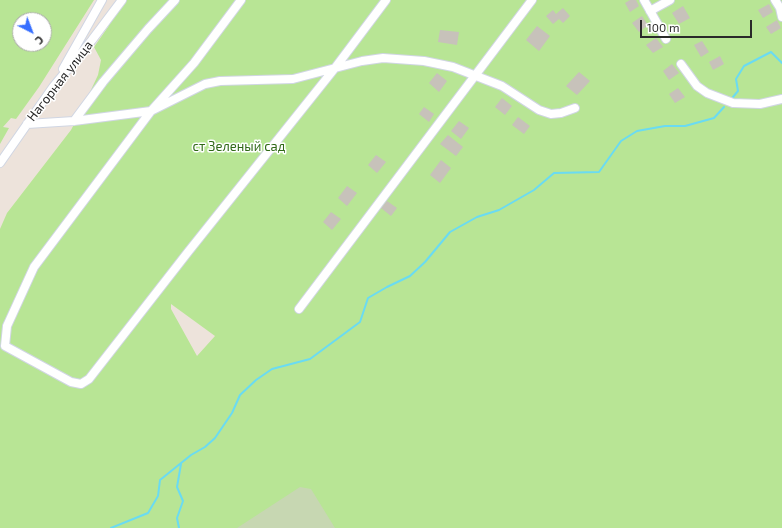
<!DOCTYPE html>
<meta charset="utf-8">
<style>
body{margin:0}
#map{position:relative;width:782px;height:528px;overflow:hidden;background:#ede3db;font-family:"Exo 2",sans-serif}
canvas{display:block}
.north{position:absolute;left:12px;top:12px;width:40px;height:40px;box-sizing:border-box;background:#fff;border:1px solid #aaa;border-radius:50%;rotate:138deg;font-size:11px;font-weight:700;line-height:16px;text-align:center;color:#2a2a2a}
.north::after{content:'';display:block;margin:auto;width:14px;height:18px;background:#366eff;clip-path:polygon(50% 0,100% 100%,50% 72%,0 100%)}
.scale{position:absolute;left:640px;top:20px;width:112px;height:18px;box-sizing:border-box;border:2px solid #2a2a2a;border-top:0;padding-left:5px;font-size:12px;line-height:14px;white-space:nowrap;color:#2a2a2a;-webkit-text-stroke:3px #fff;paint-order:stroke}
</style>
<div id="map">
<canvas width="782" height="528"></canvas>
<div class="north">С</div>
<div class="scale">100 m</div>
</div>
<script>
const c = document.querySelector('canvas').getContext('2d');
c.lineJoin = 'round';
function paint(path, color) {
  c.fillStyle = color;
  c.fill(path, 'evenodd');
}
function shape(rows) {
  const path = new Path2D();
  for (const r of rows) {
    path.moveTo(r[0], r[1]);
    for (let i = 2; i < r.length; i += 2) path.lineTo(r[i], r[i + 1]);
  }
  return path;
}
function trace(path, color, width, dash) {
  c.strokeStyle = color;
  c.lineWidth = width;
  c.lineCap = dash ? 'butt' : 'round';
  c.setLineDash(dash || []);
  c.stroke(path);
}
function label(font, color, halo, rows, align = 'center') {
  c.font = font + ' "Exo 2",sans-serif';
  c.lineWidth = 3;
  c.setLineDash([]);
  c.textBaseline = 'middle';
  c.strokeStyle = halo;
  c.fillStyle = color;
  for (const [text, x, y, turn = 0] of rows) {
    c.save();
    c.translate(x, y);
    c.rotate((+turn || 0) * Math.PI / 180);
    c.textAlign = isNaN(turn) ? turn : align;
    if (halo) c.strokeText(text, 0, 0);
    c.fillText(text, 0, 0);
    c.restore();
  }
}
paint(shape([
 [0,0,94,0,39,87,16,119,11,118,3,127,9,128,0,144],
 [20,20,44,20,44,44,20,44],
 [118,0,782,0,782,528,0,528,0,229,7,213,71,130,83,107,98,75,101,60,94,47,108,27,110,20],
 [171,304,215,336,197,356,171,309]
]), '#b8e595');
paint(shape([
 [300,487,311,489,335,528,237,528]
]), '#c7d7b2');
trace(shape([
 [733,97,738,91,736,79,744,66,771,52,782,63],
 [111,528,148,513,158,496,160,480,191,455,205,447,215,438,232,413,240,395,256,380,272,369,310,359,360,322,368,298,387,287,410,276,425,262,450,232,477,217,499,210,534,190,554,173,599,172,621,141,637,131,665,126,685,126,714,118,724,107],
 [179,528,177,518,183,501,177,487,181,464]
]), '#6adbf2', 2);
paint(shape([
 [630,0,636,0,639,6,630,12,625,3],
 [769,4,773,12,763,18,758,10],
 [683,6,690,18,679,24,672,13],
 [563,8,570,16,563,23,559,19,553,24,546,16,553,10,556,14],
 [642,16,648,25,639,32,632,23],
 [777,20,781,28,771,34,766,27],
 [537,26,550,36,539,51,526,40],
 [440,30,459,32,457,45,438,42],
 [656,38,663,47,653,53,646,45],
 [702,41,709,52,701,57,694,45],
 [720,56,724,64,713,70,709,62],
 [672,64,679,73,669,80,663,71],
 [579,72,590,81,577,95,566,86],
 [437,73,447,81,439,92,429,83],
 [678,88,685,97,675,103,669,94],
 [502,98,512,106,505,115,495,107],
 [424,107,434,114,429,122,419,114],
 [518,117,530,126,524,134,512,125],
 [459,121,469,128,461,139,451,131],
 [448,135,463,147,456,156,440,144],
 [376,155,386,162,377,173,368,165],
 [441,160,451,168,440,183,430,175],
 [347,186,357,193,347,206,338,198],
 [387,201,397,208,391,216,381,208],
 [331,212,341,219,332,230,323,222]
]), '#c7c2ba');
const minor = shape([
 [241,0,194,63,151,111,34,267,7,326,5,346,71,382,81,384,89,379,188,252,335,68,386,0],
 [644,0,666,39],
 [775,0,780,8,782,17],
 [650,11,670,0],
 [681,64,697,86,707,93,733,103,760,104,782,99],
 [63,69,102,0],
 [74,121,103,82,148,29,175,0],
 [27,124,74,121,151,111,205,84,220,81,293,79,362,61,383,58,424,61,453,67,502,86,539,110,551,114,561,113,575,108],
 [0,163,53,87,92,40,122,0],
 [299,309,532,0]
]);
trace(minor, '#d0d6e3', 10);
trace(minor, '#fff', 8);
label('13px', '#2a2a2a', '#fff', [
 ["Нагорная улица",60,81,-52]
]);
label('13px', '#306917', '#fff', [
 ["ст Зеленый сад",239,147]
]);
</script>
